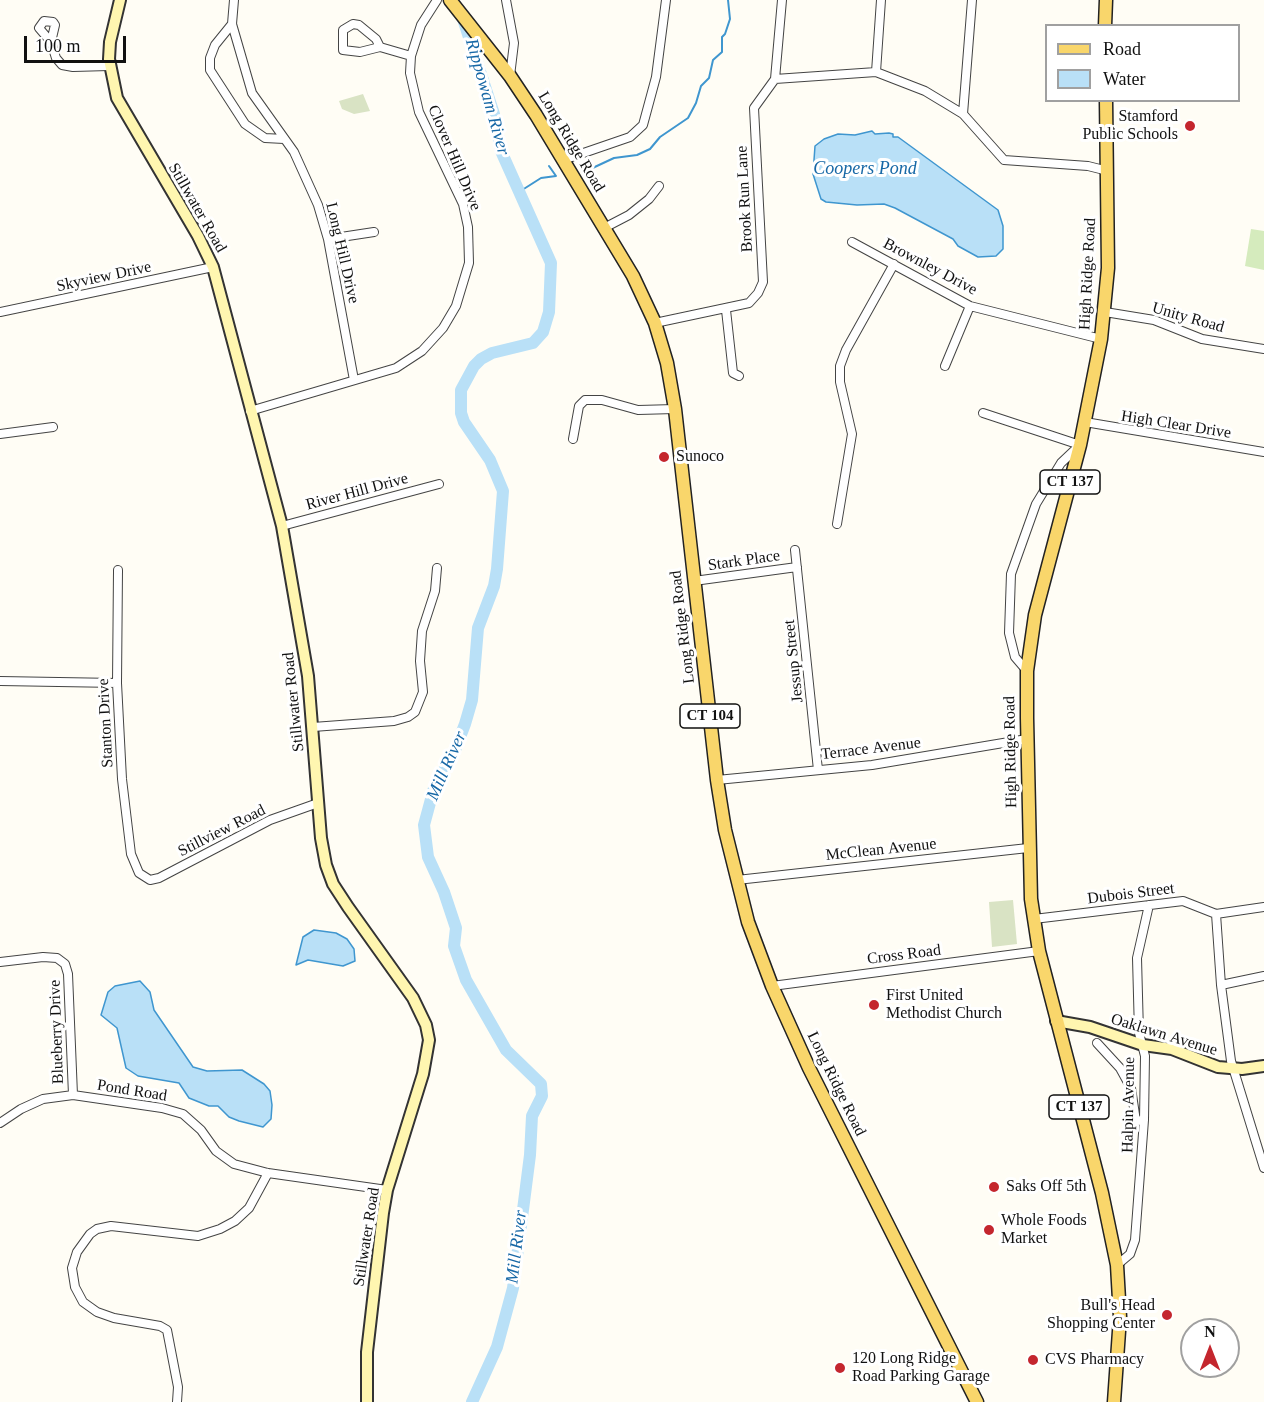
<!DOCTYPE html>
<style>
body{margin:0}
#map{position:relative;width:1264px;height:1402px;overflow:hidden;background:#fffdf5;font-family:"Times New Roman",serif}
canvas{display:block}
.legend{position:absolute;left:1045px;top:24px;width:195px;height:78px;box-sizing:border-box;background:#fff;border:2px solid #a0a0a0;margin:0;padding:8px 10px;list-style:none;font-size:18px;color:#111}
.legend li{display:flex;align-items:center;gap:12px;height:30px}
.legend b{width:30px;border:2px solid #a0a0a0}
.north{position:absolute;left:1180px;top:1318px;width:60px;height:60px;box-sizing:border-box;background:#fff;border:2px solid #a0a0a0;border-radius:50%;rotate:0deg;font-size:16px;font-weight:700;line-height:24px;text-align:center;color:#111}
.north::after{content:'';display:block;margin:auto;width:21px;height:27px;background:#c4262e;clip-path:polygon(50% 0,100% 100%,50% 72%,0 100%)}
.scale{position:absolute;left:24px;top:36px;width:102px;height:27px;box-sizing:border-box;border:3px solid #111;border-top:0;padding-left:8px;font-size:18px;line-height:21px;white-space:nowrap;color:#111;-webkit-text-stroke:4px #fff;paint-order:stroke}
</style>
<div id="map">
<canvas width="1264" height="1402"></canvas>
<ul class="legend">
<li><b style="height:8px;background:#f9d66b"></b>Road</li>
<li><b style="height:16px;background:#b9e0f7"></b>Water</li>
</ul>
<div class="north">N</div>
<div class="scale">100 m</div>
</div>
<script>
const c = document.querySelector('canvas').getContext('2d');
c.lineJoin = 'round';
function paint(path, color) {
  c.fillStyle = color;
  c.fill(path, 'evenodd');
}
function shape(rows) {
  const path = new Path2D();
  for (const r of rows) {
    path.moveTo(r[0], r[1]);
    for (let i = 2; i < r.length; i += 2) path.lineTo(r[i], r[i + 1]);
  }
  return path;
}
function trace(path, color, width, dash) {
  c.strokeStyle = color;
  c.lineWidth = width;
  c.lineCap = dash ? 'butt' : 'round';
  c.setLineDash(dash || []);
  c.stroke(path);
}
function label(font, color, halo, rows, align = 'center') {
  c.font = font + ' "Times New Roman",serif';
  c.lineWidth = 6;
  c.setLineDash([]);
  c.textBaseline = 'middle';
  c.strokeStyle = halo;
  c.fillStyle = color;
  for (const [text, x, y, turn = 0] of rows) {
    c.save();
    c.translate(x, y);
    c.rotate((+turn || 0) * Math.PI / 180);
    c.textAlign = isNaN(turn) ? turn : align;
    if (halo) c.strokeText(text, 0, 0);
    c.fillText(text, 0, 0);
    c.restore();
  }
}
paint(shape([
 [1251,229,1264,231,1264,270,1245,266]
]), '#d5ebbd');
paint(shape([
 [363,94,370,111,354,114,342,109,339,101],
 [1013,900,1017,944,992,947,989,902]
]), '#d9e3c4');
const water = shape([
 [872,131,875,134,889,133,893,134,893,137,898,137,998,210,1003,226,1003,249,996,256,978,257,958,246,953,239,895,208,884,204,857,205,826,202,821,199,813,174,815,146,824,139,838,134,855,135,872,131],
 [314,930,336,933,347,939,354,949,355,961,343,966,308,960,296,965,303,937,314,930],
 [140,981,150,992,154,1010,193,1067,207,1071,242,1070,264,1084,270,1091,272,1105,271,1119,263,1127,239,1121,229,1117,218,1106,209,1106,189,1098,179,1083,138,1076,126,1068,117,1028,101,1015,108,992,115,986,140,981]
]);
paint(water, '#b9e0f7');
trace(water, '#3f96cf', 1.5);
trace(shape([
 [584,172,614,158,637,155,650,149,660,137,688,118,696,103,701,86,709,78,713,60,722,52,722,37,725,34,730,19,728,0],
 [519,192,541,178,556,176,549,166]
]), '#3f96cf', 2);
trace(shape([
 [462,16,494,114,501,151,551,263,549,312,543,332,533,343,492,353,481,359,474,366,461,390,461,413,464,422,490,460,503,491,497,569,494,586,478,628,472,700,465,724,455,750,434,788,424,825,428,857,444,892,456,928,454,946,466,980,506,1050,541,1084,542,1096,532,1116,530,1155,513,1288,497,1347,472,1402]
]), '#b9e0f7', 12);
const street = shape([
 [234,0,232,24,252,93,294,152,318,205,328,239,354,380],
 [506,0,514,43,510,76],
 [232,24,215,45,210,58,210,70,245,124,265,138,284,139],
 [51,42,55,25,53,22,44,21,39,28,51,42,56,58,62,65,73,67,109,66],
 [380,47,360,52,343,50,343,30,353,24,359,25,376,39,380,47,411,56],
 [876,72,881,0],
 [775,79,876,72,925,91,963,114,1004,160,1088,166,1108,171],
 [963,114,972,0],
 [563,160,630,137,643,125,656,77,666,0],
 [604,228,629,215,649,199,659,186],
 [328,239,374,232],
 [852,242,970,306,1101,339],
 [726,310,733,373,739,376],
 [0,312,213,267],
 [1105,312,1154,320,1202,339,1264,349],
 [655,323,749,303,758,293,763,282,754,108,775,79,782,0],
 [945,366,970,306],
 [250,411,396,368,422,351,443,328,456,306,469,263,468,227,463,204,419,112,410,73,411,56,421,25,437,0],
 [983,413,1080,445,1061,463,1036,504,1011,574,1009,633,1015,657,1027,671],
 [1085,422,1264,452],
 [0,434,53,427],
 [573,439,579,406,585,400,602,400,638,410,675,409],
 [837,524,852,434,840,382,840,366,846,350,894,264],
 [282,526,439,484],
 [795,550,818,770],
 [118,570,117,683,122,779,131,854,139,873,150,880,159,878,270,820,318,803],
 [694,581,797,567],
 [0,681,117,683],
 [313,727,394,721,408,717,415,712,423,692,420,661,422,631,435,591,437,568],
 [717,780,872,765,1027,739],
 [737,880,1028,848],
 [1216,914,1221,985,1231,1061,1264,1168],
 [1034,919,1183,901,1216,914,1264,907],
 [0,962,43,957,57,958,65,964,68,974,73,1095],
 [1221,985,1264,976],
 [772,986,1039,951],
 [1097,1043,1120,1068,1131,1088,1136,1121,1144,1120],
 [0,1123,21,1109,43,1099,73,1095,162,1108,183,1114,201,1130,216,1151,234,1164,268,1173,387,1190],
 [1117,1265,1130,1254,1135,1240,1144,1120,1145,1056,1139,1033,1137,958,1149,905],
 [177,1402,178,1387,167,1330,160,1326,114,1318,97,1312,83,1302,75,1287,72,1268,77,1252,90,1234,97,1229,111,1226,198,1236,220,1229,235,1221,249,1208,268,1173]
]);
const secondary = shape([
 [120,0,110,42,109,59,117,98,198,236,213,267,282,526,308,676,321,838,326,865,333,884,348,907,413,998,426,1025,429,1040,423,1074,387,1190,383,1213,367,1352,367,1402],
 [1056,1021,1090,1027,1143,1045,1172,1049,1218,1067,1242,1069,1264,1066]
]);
const primary = shape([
 [450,0,510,76,536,115,633,276,655,323,667,363,675,409,717,780,725,830,748,922,772,986,809,1068,977,1402],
 [1105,26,1106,0],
 [1106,100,1108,268,1101,339,1080,445,1035,615,1027,671,1027,718,1031,899,1039,951,1102,1193,1117,1265,1120,1317,1114,1402]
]);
trace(street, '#444', 10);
trace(secondary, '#333', 14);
trace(primary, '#222', 15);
trace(street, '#fff', 8);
trace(secondary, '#fff6b0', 10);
trace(primary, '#f9d66b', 12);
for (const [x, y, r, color] of [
 [1190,126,6,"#c4262e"],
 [664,457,6,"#c4262e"],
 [874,1005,6,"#c4262e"],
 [994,1187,6,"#c4262e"],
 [989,1230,6,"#c4262e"],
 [1167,1315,6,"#c4262e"],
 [1033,1360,6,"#c4262e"],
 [840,1368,6,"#c4262e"]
]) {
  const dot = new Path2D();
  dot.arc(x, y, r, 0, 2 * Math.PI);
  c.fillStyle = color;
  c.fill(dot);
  trace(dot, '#fff', 2);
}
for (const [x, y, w] of [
 [1070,482,60],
 [710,716,60],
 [1079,1107,60]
]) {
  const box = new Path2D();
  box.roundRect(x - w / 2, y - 12, w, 24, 4.5);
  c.fillStyle = '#fff';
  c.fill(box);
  trace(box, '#111', 1.5);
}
label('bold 15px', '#111', null, [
 ["CT 137",1070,482],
 ["CT 104",710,716],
 ["CT 137",1079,1107]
]);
label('16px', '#111', '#fff', [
 ["Stamford",1178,117,"right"],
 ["Public Schools",1178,135,"right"],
 ["Sunoco",676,457],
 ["First United",886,996],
 ["Methodist Church",886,1014],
 ["Saks Off 5th",1006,1187],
 ["Whole Foods",1001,1221],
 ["Market",1001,1239],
 ["Bull's Head",1155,1306,"right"],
 ["Shopping Center",1155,1324,"right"],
 ["120 Long Ridge",852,1359],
 ["Road Parking Garage",852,1377],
 ["CVS Pharmacy",1045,1360]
], 'left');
label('16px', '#111', '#fff', [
 ["Long Ridge Road",571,142,59],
 ["Clover Hill Drive",454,158,67],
 ["Brook Run Lane",745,199,-93],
 ["Stillwater Road",197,208,60],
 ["Long Hill Drive",342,253,77],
 ["Brownley Drive",930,267,28],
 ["High Ridge Road",1088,274,-87],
 ["Skyview Drive",104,277,-12],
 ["Unity Road",1188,318,16],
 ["High Clear Drive",1176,425,9],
 ["River Hill Drive",357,492,-15],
 ["Stark Place",744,561,-8],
 ["Long Ridge Road",683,627,-97],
 ["Jessup Street",794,661,-96],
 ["Stillwater Road",294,702,-96],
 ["Stanton Drive",106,723,-93],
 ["Terrace Avenue",871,749,-7],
 ["High Ridge Road",1011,752,-91],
 ["Stillview Road",222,831,-27],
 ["McClean Avenue",881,850,-6],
 ["Dubois Street",1131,894,-7],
 ["Cross Road",904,955,-7],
 ["Blueberry Drive",57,1032,-92],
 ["Oaklawn Avenue",1164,1035,17],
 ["Long Ridge Road",836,1084,64],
 ["Pond Road",132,1091,9],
 ["Halpin Avenue",1129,1105,-89],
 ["Stillwater Road",367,1237,-81]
]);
label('italic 18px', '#1768a6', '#fff', [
 ["Rippowam River",487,97,74],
 ["Coopers Pond",865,169],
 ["Mill River",447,766,-66],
 ["Mill River",517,1247,-83]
]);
</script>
